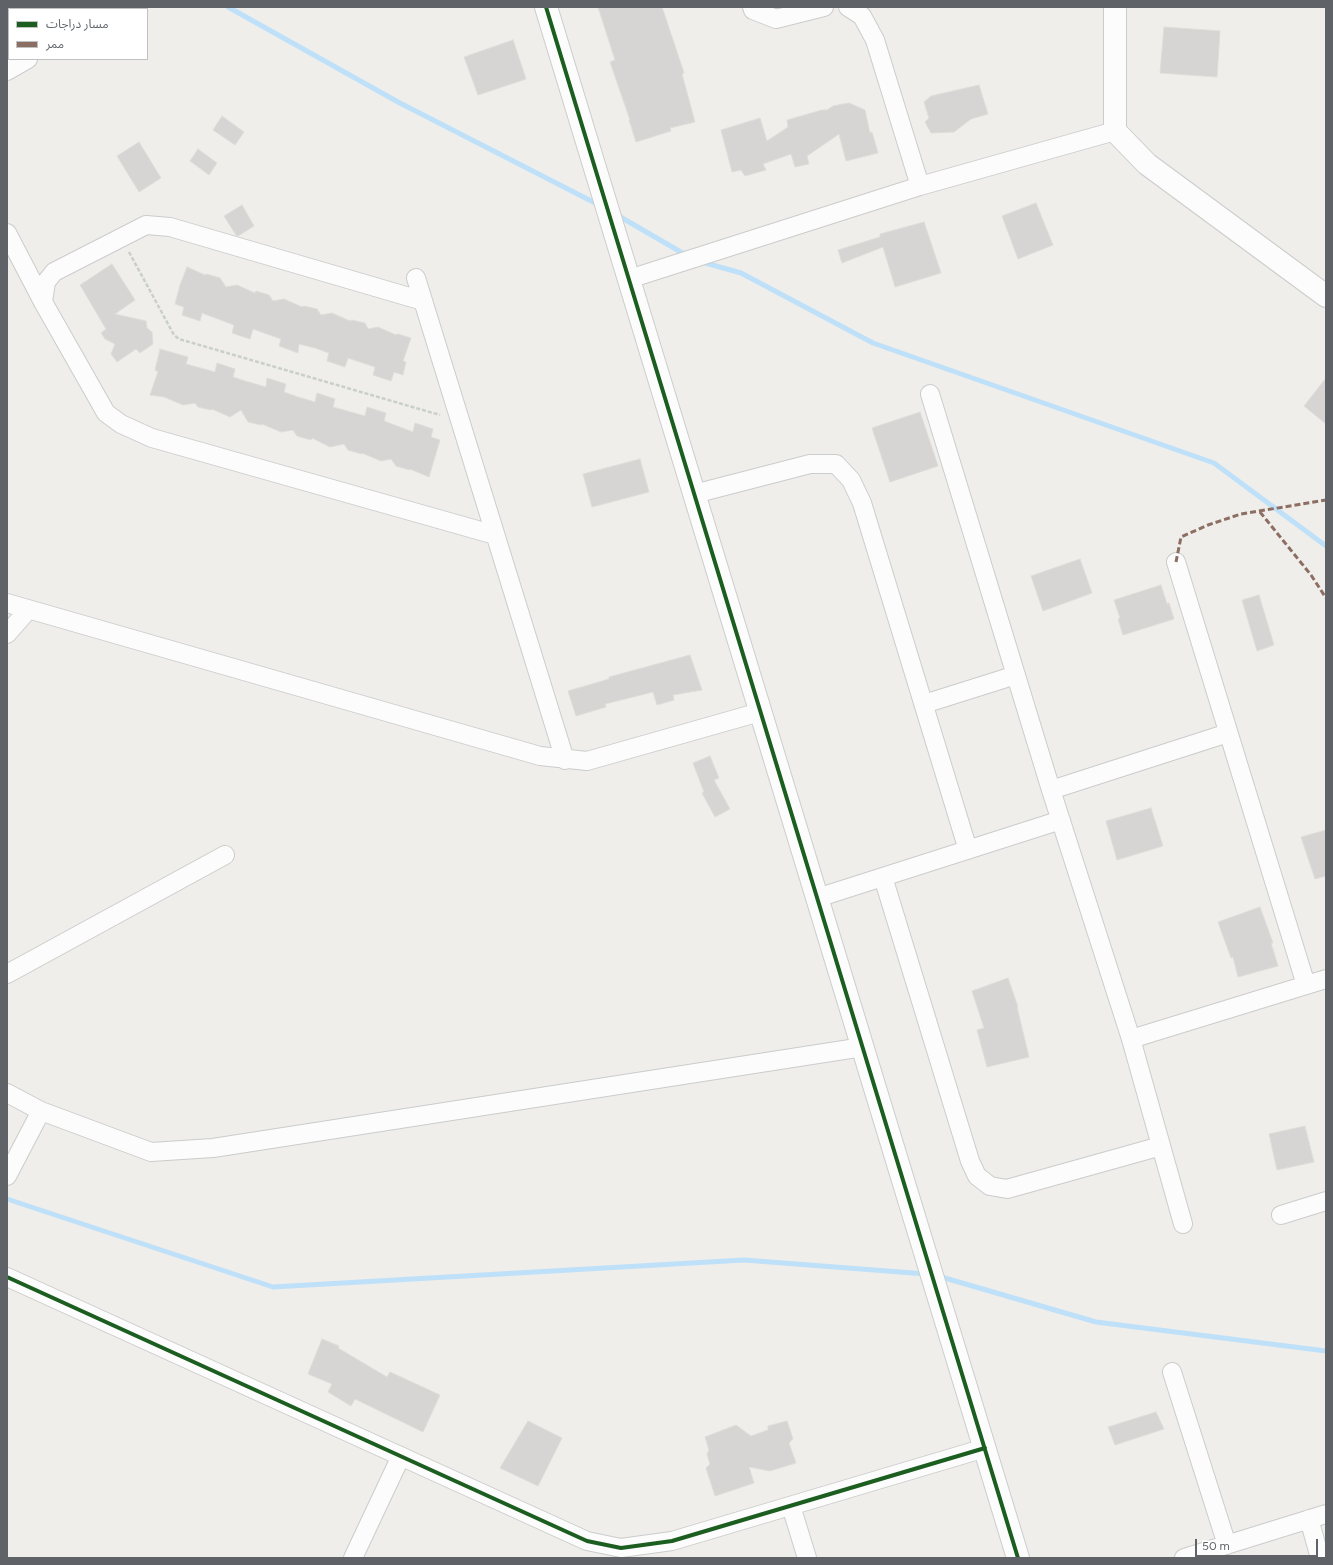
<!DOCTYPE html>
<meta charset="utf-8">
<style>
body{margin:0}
#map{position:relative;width:1333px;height:1565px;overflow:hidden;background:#efeeea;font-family:Figtree,"Noto Sans Arabic",sans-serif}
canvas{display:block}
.frame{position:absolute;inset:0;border:8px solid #5f6368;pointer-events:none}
.legend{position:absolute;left:8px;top:8px;width:140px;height:52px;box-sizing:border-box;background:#fff;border:1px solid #bfc1c3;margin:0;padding:5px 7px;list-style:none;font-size:12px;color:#5f6368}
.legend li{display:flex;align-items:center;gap:8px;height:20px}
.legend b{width:20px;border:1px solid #bfc1c3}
.scale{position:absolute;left:1195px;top:1539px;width:123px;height:18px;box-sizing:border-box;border:2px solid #5f6368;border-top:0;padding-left:5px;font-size:12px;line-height:14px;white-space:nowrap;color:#5f6368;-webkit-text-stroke:3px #fff;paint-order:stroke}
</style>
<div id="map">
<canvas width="1333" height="1565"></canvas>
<div class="frame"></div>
<ul class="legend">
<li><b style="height:5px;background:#1b5e20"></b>مسار دراجات</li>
<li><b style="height:5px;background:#8d6e63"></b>ممر</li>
</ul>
<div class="scale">50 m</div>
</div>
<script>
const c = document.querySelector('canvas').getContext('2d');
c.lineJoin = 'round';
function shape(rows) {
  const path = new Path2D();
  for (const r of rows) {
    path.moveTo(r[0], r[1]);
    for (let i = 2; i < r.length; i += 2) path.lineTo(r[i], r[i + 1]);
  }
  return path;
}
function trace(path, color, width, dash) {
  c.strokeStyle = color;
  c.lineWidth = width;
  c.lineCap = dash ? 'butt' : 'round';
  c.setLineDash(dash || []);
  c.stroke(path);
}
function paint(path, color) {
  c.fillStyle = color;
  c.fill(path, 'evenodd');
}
trace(shape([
 [228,7,398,102,599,205],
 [617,215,686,255],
 [702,262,741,273,873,343,1214,463,1326,546],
 [7,1199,273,1287,744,1260,926,1274],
 [938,1276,1096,1322,1326,1351]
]), '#bfe0f9', 5);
const building = shape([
 [598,7,662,7,684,73,682,74,695,122,670,128,671,131,636,142,629,120,630,120,610,62,615,60,598,7],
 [1164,27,1220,31,1217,77,1160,73,1164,27],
 [513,40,526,79,478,95,464,57,513,40],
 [979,85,988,114,971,119,954,132,931,133,925,122,929,118,924,102,931,96,979,85],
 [849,103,865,110,870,133,872,132,878,153,846,161,839,134,807,156,809,164,795,167,791,154,763,164,766,170,745,176,741,170,732,172,721,130,760,118,767,141,788,127,787,120,822,110,827,110,833,106,849,103],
 [222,116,244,132,235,145,213,130,222,116],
 [139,142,161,178,139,192,117,156,139,142],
 [198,149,217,163,209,175,190,161,198,149],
 [1036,203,1053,245,1018,259,1002,216,1036,203],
 [242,205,254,226,238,236,236,235,224,216,242,205],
 [924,222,941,273,895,287,883,247,842,263,838,250,880,237,880,234,924,222],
 [112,264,135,300,115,314,146,321,147,328,152,332,153,344,140,353,136,349,117,362,111,354,115,344,105,339,101,333,106,329,80,285,112,264],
 [187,267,205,275,207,274,220,278,226,287,237,285,255,293,256,291,269,295,273,301,284,299,302,307,304,306,317,309,321,315,332,313,350,321,352,320,365,323,368,329,378,327,396,335,398,334,411,338,403,361,406,362,403,375,394,372,391,381,373,375,375,367,348,358,345,367,327,361,329,353,315,348,299,344,298,353,279,346,281,339,253,329,250,339,232,333,234,325,202,313,200,321,182,315,184,307,175,304,180,285,187,267],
 [160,349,188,357,186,364,215,372,217,363,235,369,233,377,245,381,266,387,267,378,286,384,284,392,298,397,315,402,317,393,335,399,333,407,365,416,367,407,386,413,384,421,413,432,415,423,433,429,431,437,440,440,429,477,410,469,409,470,396,466,391,459,381,461,362,453,361,454,348,450,344,444,330,447,312,438,311,440,297,436,293,430,281,432,262,424,261,425,248,422,241,410,230,417,212,409,211,410,198,407,195,403,183,405,164,397,150,395,158,372,155,370,160,349],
 [1326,378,1326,424,1304,406,1326,378],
 [920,412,938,466,890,482,872,428,920,412],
 [640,459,649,492,592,507,583,474,640,459],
 [1080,559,1092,593,1043,611,1031,576,1080,559],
 [1161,585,1167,604,1169,603,1174,619,1123,635,1118,619,1120,618,1114,600,1161,585],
 [1259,595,1274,645,1257,651,1242,600,1259,595],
 [690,655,702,690,673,695,674,700,657,705,653,692,605,704,606,707,576,716,568,691,609,679,609,677,690,655],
 [710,756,719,778,714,780,730,809,715,817,702,793,704,792,693,763,710,756],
 [1151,808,1163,846,1117,860,1106,821,1151,808],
 [1326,830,1326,876,1315,879,1301,837,1326,830],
 [1260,907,1273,943,1271,943,1278,966,1238,977,1233,957,1231,958,1218,922,1260,907],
 [1008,978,1018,1007,1017,1007,1029,1057,987,1067,977,1030,984,1028,972,991,1008,978],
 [1305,1126,1314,1162,1277,1170,1269,1134,1305,1126],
 [322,1339,339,1346,338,1348,387,1377,390,1372,440,1395,423,1432,355,1399,351,1406,328,1392,332,1384,308,1374,322,1339],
 [1156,1412,1164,1429,1115,1445,1108,1427,1156,1412],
 [528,1421,562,1438,538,1486,500,1468,528,1421],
 [787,1421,793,1439,789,1443,796,1463,770,1471,749,1467,754,1483,715,1496,706,1468,710,1464,707,1454,709,1450,705,1437,736,1425,751,1436,768,1430,768,1426,787,1421]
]);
paint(building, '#d6d5d3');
trace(building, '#deddd9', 1);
const minor = shape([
 [752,7,753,10,776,19,824,7],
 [848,7,862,16,875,40,920,186],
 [7,71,28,59],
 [7,233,43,302],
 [416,278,565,760],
 [629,279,920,186,1115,131],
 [423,301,170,227,146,225,54,272,46,282,43,302,106,413,121,424,152,438,495,535],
 [930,394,1051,790,1131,1039,1183,1224],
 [694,494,810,464,836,464,851,480,862,503,968,850],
 [1176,562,1306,985],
 [7,603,540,756,587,761,760,712],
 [7,634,28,610],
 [924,704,1016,675],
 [1051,790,1228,733],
 [883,877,970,1161,977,1176,990,1186,1007,1189,1161,1146],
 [817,898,1061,820],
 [7,974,225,855],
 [1131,1039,1326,979],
 [7,1093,41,1111,151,1152,213,1148,863,1047],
 [7,1176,41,1111],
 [1281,1215,1326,1201],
 [7,1277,587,1541,621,1548,672,1541,985,1448],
 [1172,1372,1227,1545],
 [791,1506,807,1558],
 [1309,1519,1320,1558],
 [353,1558,401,1456],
 [1184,1558,1326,1514]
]);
const tertiary = shape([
 [546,7,1018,1558],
 [1115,7,1115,131,1147,164,1326,296]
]);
trace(minor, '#cbcccc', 20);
trace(tertiary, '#cbcccc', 24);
trace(shape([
 [129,252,174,335,179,339,440,415]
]), '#cacfcc', 2.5, [4, 2]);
trace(minor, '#fdfcfc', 18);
trace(tertiary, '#fdfcfc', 22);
trace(shape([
 [1260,512,1311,575,1326,598],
 [1176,562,1181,537,1208,525,1241,514,1326,500]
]), '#8d6e63', 3, [6, 3]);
trace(shape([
 [546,7,1018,1558],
 [7,1277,587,1541,621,1548,672,1541,985,1448]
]), '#1b5e20', 4);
</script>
